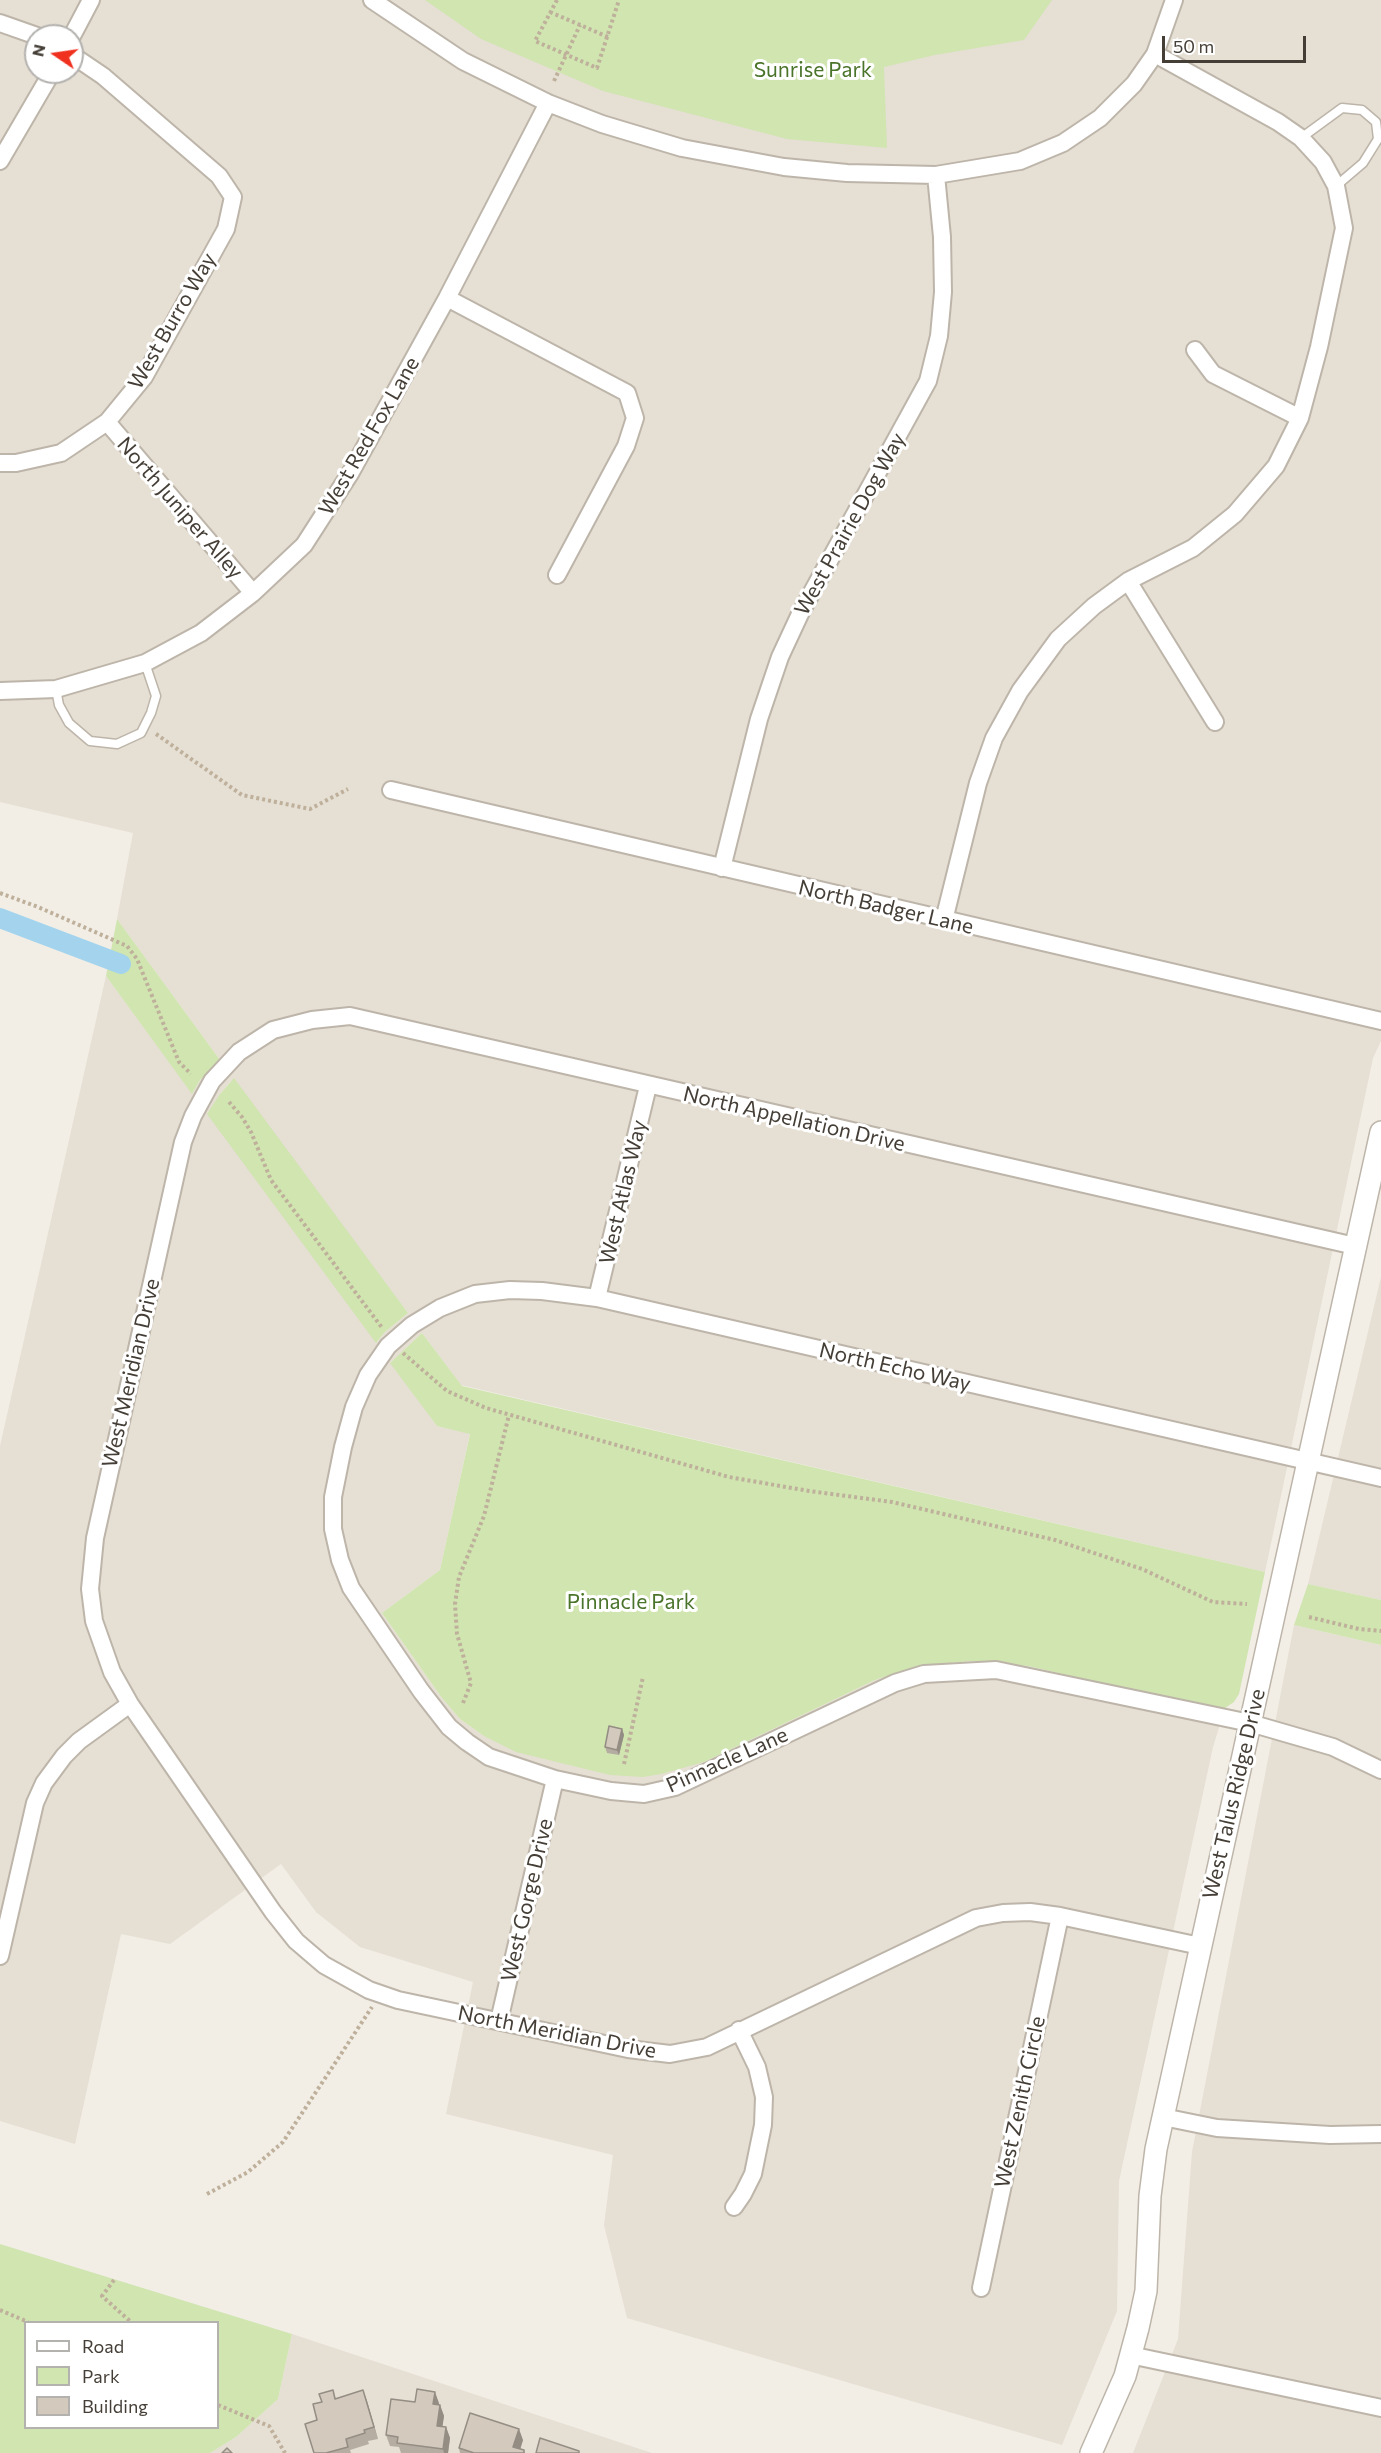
<!DOCTYPE html>
<style>
body{margin:0}
#map{position:relative;width:1381px;height:2453px;overflow:hidden;background:#f2eee6;font-family:Commissioner,sans-serif}
canvas{display:block}
.legend{position:absolute;left:24px;top:2321px;width:195px;height:108px;box-sizing:border-box;background:#fff;border:2px solid #b4b2af;margin:0;padding:8px 10px;list-style:none;font-size:18px;color:#443e36}
.legend li{display:flex;align-items:center;gap:12px;height:30px}
.legend b{width:30px;border:2px solid #b4b2af}
.north{position:absolute;left:24px;top:24px;width:60px;height:60px;box-sizing:border-box;background:#fff;border:2px solid #b4b2af;border-radius:50%;rotate:283deg;font-size:16px;font-weight:700;line-height:24px;text-align:center;color:#443e36}
.north::after{content:'';display:block;margin:auto;width:21px;height:27px;background:#f0311f;clip-path:polygon(50% 0,100% 100%,50% 72%,0 100%)}
.scale{position:absolute;left:1162px;top:36px;width:144px;height:27px;box-sizing:border-box;border:3px solid #443e36;border-top:0;padding-left:8px;font-size:18px;line-height:21px;white-space:nowrap;color:#443e36;-webkit-text-stroke:4px #fff;paint-order:stroke}
</style>
<div id="map">
<canvas width="1381" height="2453"></canvas>
<ul class="legend">
<li><b style="height:8px;background:#fff"></b>Road</li>
<li><b style="height:16px;background:#d0e5b0"></b>Park</li>
<li><b style="height:16px;background:#d3c9bc"></b>Building</li>
</ul>
<div class="north">N</div>
<div class="scale">50 m</div>
</div>
<script>
const c = document.querySelector('canvas').getContext('2d');
c.lineJoin = 'round';
function paint(path, color) {
  c.fillStyle = color;
  c.fill(path, 'evenodd');
}
function shape(rows) {
  const path = new Path2D();
  for (const r of rows) {
    path.moveTo(r[0], r[1]);
    for (let i = 2; i < r.length; i += 2) path.lineTo(r[i], r[i + 1]);
  }
  return path;
}
function trace(path, color, width, dash) {
  c.strokeStyle = color;
  c.lineWidth = width;
  c.lineCap = dash ? 'butt' : 'round';
  c.setLineDash(dash || []);
  c.stroke(path);
}
function label(font, color, halo, rows, align = 'center') {
  c.font = font + ' Commissioner,sans-serif';
  c.lineWidth = 6;
  c.setLineDash([]);
  c.textBaseline = 'middle';
  c.strokeStyle = halo;
  c.fillStyle = color;
  for (const [text, x, y, turn = 0] of rows) {
    c.save();
    c.translate(x, y);
    c.rotate((+turn || 0) * Math.PI / 180);
    c.textAlign = isNaN(turn) ? turn : align;
    if (halo) c.strokeText(text, 0, 0);
    c.fillText(text, 0, 0);
    c.restore();
  }
}
paint(shape([
 [0,0,1381,0,1381,1041,1373,1058,1265,1572,461,1385,422,1333,391,1362,437,1426,470,1433,440,1570,382,1613,442,1698,460,1719,484,1736,704,1762,875,1680,918,1666,971,1661,1028,1666,1213,1709,1225,1708,1213,1747,1119,2181,1117,2311,1062,2445,627,2318,604,2225,613,2155,446,2114,473,1982,360,1947,316,1912,281,1864,170,1944,121,1934,75,2144,0,2121,0,1446,106,976,192,1093,200,1080,220,1060,117,919,133,833,0,802],
 [36,36,72,36,72,72,36,72],
 [231,1081,408,1313,385,1332,377,1342,220,1094],
 [1381,1277,1381,1600,1308,1584],
 [1294,1625,1381,1645,1381,2453,1133,2453,1178,2339,1192,2152],
 [292,2334,652,2453,210,2453,236,2437,278,2399]
]), '#e6dfd4');
paint(shape([
 [425,0,1052,0,1024,40,935,55,884,67,887,148,787,139,603,91,481,39],
 [117,919,220,1060,200,1080,192,1094,106,976],
 [234,1078,408,1313,385,1332,376,1343,207,1114,220,1094],
 [422,1333,462,1386,1265,1572,1239,1694,1234,1702,1225,1708,1213,1709,1028,1666,971,1661,918,1666,875,1680,704,1762,661,1774,643,1777,610,1775,516,1752,484,1736,460,1719,442,1698,382,1613,440,1570,470,1434,437,1426,390,1363],
 [1308,1584,1381,1600,1381,1645,1294,1625],
 [0,2244,292,2334,278,2399,236,2437,210,2453,0,2453],
 [26,2322,218,2322,218,2428,26,2428]
]), '#d0e5b0');
trace(shape([
 [0,918,121,964]
]), '#a4d4ed', 20);
const service = shape([
 [1301,138,1342,108,1362,110,1376,122,1378,139,1363,163,1336,186],
 [56,689,59,705,69,723,90,741,117,744,141,733,151,713,156,696,145,663]
]);
const minor = shape([
 [372,0,463,61,548,103,602,124,682,148,784,167,847,173,936,175,1020,161,1063,143,1100,118,1134,84,1155,54,1174,0],
 [0,23,37,36],
 [72,36,91,0],
 [0,161,52,72],
 [447,298,627,393,635,418,626,446,557,575],
 [1195,350,1213,374,1300,418],
 [107,422,253,593],
 [0,463,16,463,61,453,107,422,144,377,226,229,233,197,219,176,103,76,72,55],
 [1128,581,1215,722],
 [0,691,56,689,145,663,201,633,253,593,304,545,351,472,447,298,548,103],
 [391,790,1381,1021],
 [722,868,759,719,780,657,800,614,928,381,939,336,943,292,942,237,936,175],
 [944,920,978,783,994,738,1020,691,1058,639,1094,606,1128,581,1193,548,1235,514,1276,466,1300,418,1319,347,1344,228,1336,186,1323,162,1301,138,1278,122,1155,54],
 [597,1298,648,1086],
 [1381,1478,597,1298,542,1291,510,1290,475,1294,440,1308,412,1325,388,1346,368,1375,354,1407,343,1447,333,1497,333,1529,340,1560,351,1588,421,1691,449,1727,467,1742,489,1757,555,1779,611,1791,644,1794,675,1787,895,1683,924,1674,996,1670,1250,1723,1333,1747,1381,1770],
 [1200,1946,1060,1916,1030,1912,1003,1913,976,1918,707,2047,670,2054,628,2049,398,2000,369,1990,324,1965,296,1941,273,1912,130,1704,112,1672,94,1621,90,1589,95,1538,183,1142,193,1116,212,1081,239,1052,273,1030,312,1020,350,1016,1355,1246],
 [0,1956,35,1803,44,1783,64,1756,79,1741,130,1704],
 [499,2021,555,1779],
 [1163,2117,1217,2128,1330,2135,1381,2134],
 [734,2207,743,2194,753,2174,763,2125,764,2097,757,2067,739,2030],
 [981,2288,1060,1916],
 [1130,2355,1381,2408]
]);
const tertiary = shape([
 [1091,2453,1125,2376,1138,2328,1146,2291,1150,2196,1156,2149,1381,1132]
]);
trace(service, '#bdb5a9', 11);
trace(minor, '#bdb5a9', 20);
trace(tertiary, '#bdb5a9', 24);
trace(shape([
 [557,0,535,41,597,68,619,0],
 [550,12,608,37],
 [554,81,580,25],
 [156,734,242,795,310,809,348,789],
 [0,893,38,907,127,946,137,959,179,1062,191,1074],
 [229,1102,242,1117,251,1132,271,1180,383,1329],
 [403,1353,447,1391,486,1408,729,1477,809,1491,892,1502,1055,1540,1142,1569,1213,1602,1247,1604],
 [1309,1617,1359,1629,1381,1631],
 [463,1703,471,1683,457,1634,455,1604,459,1577,484,1516,509,1415],
 [624,1764,643,1677],
 [207,2194,248,2172,283,2142,372,2007],
 [114,2280,102,2296,131,2322],
 [0,2310,28,2322],
 [218,2405,269,2426,285,2453]
]), '#beb09b', 4, [3, 3]);
trace(service, '#fff', 8);
trace(minor, '#fff', 16);
trace(tertiary, '#fff', 21);
paint(shape([
 [622,1729,624,1735,619,1755,607,1753,605,1747],
 [333,2390,336,2399,363,2390,378,2439,368,2441,369,2444,350,2450,351,2453,314,2453,317,2420,322,2402],
 [415,2402,439,2403,438,2405,440,2405,444,2416,442,2427,446,2427,450,2438,448,2453,401,2453,399,2447,390,2446,386,2435],
 [523,2440,520,2449,524,2450,525,2453,460,2453,459,2448]
]), '#b5ada2');
paint(shape([
 [622,1729,624,1735,619,1755,617,1750],
 [363,2390,367,2401,378,2439,374,2427],
 [435,2392,439,2403,437,2415,433,2404],
 [440,2405,444,2416,441,2437,437,2426],
 [446,2427,450,2438,448,2453,444,2453,443,2449],
 [519,2429,523,2440,519,2453,513,2447]
]), '#948d84');
const building = shape([
 [609,1726,622,1729,617,1750,605,1747,609,1726],
 [417,2389,435,2392,433,2404,440,2405,437,2426,446,2427,443,2449,397,2443,398,2437,386,2435,391,2399,415,2402,417,2389],
 [333,2390,335,2399,363,2390,374,2427,364,2430,365,2433,346,2439,348,2447,326,2453,314,2453,305,2424,317,2420,313,2404,322,2402,319,2394,333,2390],
 [470,2413,519,2429,513,2447,524,2450,524,2453,474,2453,459,2448,470,2413],
 [540,2438,579,2451,579,2453,536,2453,540,2438],
 [227,2448,232,2453,222,2453,227,2448]
]);
paint(building, '#d3c9bc');
trace(building, '#948d84', 1.5);
label('21px', '#4b742b', '#fff', [
 ["Sunrise Park",813,70],
 ["Pinnacle Park",631,1602]
]);
label('21px', '#443e36', '#fff', [
 ["West Burro Way",172,321,-60],
 ["West Red Fox Lane",369,436,-60],
 ["North Juniper Alley",180,508,49],
 ["West Prairie Dog Way",850,524,-61],
 ["North Badger Lane",886,907,13],
 ["North Appellation Drive",794,1119,13],
 ["West Atlas Way",623,1192,-77],
 ["North Echo Way",895,1367,13],
 ["West Meridian Drive",131,1373,-77],
 ["Pinnacle Lane",727,1760,-24],
 ["West Talus Ridge Drive",1234,1794,-77],
 ["West Gorge Drive",527,1900,-77],
 ["North Meridian Drive",557,2032,11],
 ["West Zenith Circle",1020,2102,-78]
]);
</script>
